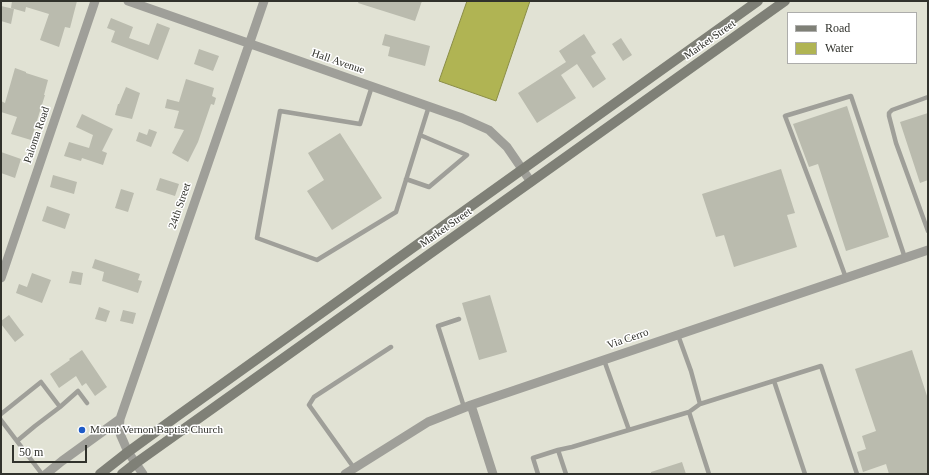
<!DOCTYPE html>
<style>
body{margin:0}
#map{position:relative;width:929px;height:475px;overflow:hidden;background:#e1e2d4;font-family:"Times New Roman",serif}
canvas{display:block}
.frame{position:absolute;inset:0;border:2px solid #31322c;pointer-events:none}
.legend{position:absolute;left:787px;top:12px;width:130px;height:52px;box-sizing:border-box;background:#fff;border:1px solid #adadab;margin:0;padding:5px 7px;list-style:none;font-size:12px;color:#31322c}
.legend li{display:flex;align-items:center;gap:8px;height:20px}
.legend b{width:20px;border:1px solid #adadab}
.scale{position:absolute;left:12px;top:445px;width:75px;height:18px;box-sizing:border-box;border:2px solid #31322c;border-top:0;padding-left:5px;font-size:12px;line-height:14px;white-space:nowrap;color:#31322c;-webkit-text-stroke:3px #fff;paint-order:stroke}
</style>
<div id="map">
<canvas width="929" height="475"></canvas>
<div class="frame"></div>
<ul class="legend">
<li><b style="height:5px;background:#7f8077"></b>Road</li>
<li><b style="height:11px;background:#b0b453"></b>Water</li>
</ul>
<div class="scale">50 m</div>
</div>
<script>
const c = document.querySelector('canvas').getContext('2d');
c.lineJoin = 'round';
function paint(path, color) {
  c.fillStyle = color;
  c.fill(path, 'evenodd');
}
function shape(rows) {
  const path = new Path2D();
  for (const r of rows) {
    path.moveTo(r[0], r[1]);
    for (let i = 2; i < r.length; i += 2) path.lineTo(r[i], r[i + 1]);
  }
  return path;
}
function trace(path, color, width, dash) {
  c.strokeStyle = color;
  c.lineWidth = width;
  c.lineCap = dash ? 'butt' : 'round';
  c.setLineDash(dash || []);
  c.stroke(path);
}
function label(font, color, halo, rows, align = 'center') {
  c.font = font + ' "Times New Roman",serif';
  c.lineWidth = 3;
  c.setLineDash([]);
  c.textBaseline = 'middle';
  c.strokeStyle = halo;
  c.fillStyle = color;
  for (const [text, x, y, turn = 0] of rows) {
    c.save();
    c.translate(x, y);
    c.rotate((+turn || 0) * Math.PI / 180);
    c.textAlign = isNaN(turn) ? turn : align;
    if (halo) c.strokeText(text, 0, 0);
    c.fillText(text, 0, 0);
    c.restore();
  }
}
const water = shape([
 [467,1,530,1,496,101,439,81,467,1]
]);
paint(water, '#b0b453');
trace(water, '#8a8d47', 1);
paint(shape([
 [12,1,77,1,70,28,65,27,59,47,40,40,49,14,26,7,25,12,11,8],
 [359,1,422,1,415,21,358,3],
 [1,6,14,9,11,24,1,21],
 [111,18,133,27,129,38,149,45,157,23,170,28,158,60,111,42,115,31,107,28],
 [385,34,430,46,425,66,388,56,390,47,382,45],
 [584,34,596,53,591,56,606,79,593,88,577,64,561,75,576,98,537,123,518,93,566,62,559,51],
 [621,38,632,55,623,61,612,44],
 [199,49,219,56,213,71,194,64],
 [15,68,26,72,26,73,48,80,44,95,45,95,31,140,11,134,17,117,1,112,1,101,5,103],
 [186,79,214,88,212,96,216,98,214,105,211,104,198,142,188,162,172,153,184,130,174,128,179,111,165,108,167,99,179,102],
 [126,87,140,93,132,119,115,115,118,104,119,104],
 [847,106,889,237,846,251,818,164,809,167,793,124],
 [928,113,928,180,920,183,900,122],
 [82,114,113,129,102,151,107,153,103,165,82,158,81,161,64,156,69,142,89,148,93,135,76,127],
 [149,129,157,132,151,147,136,141,139,132,147,135],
 [340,133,382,198,332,230,307,191,324,180,308,153],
 [1,152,21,159,15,178,1,173],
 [781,169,795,213,787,215,797,247,734,267,724,235,716,237,702,194],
 [53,175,77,182,74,194,50,187],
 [160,178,179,184,175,196,156,190],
 [121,189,134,193,128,212,115,208],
 [47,206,70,214,65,229,42,221],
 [95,259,140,274,138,280,142,281,138,293,102,281,104,272,92,268],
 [72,271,83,273,81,285,69,283],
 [32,273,51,280,42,303,16,293,19,284,27,287],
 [490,295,507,352,479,360,462,303],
 [99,307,110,311,106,322,95,319],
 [123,310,136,313,133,324,120,321],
 [9,315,24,335,15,342,1,324,1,321],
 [82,350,107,387,95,396,86,383,82,386,76,376,59,388,50,374,70,360,69,359],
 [912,350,928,399,928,474,889,474,886,464,863,472,857,452,866,449,862,436,876,431,855,369],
 [682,462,686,474,651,474,651,472]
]), '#babbae');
trace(shape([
 [372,86,360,124,280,111,257,238,317,260,396,212,429,106],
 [928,97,892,110,889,113,889,116,896,143,928,231],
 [406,179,429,187,467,155,420,135],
 [846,278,831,237,785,116,851,96,905,258],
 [459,319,438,326,464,407],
 [604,360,629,430],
 [774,381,805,474],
 [700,404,821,366,857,474],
 [689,412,709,474],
 [1,414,41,382,60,407,78,391,87,403],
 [1,420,42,474],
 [17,441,35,426,60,407],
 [558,450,572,447,689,412,700,404,691,371,678,335],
 [354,468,309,405,314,397,391,347],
 [538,474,533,458,558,450,566,474]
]), '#9f9f99', 4.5);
trace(shape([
 [128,1,462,118,489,130,507,147,531,182],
 [1,278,95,1],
 [471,405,493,474],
 [46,474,62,461,120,419],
 [143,474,128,452,121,436,119,430,120,419,264,1],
 [345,474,428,422,471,405,928,250]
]), '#9f9f99', 9);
trace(shape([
 [100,474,128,452,176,417,758,1],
 [122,474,136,463,785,1]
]), '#7f8077', 10);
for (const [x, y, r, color] of [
 [82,430,4,"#1e5bc7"]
]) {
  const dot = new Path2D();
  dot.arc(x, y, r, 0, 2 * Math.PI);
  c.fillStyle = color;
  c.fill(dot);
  trace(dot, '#fff', 1.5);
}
label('11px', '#31322c', '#fff', [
 ["Market Street",710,40,-35],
 ["Hall Avenue",338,62,19],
 ["Paloma Road",37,135,-71],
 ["24th Street",180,206,-71],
 ["Market Street",446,228,-35],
 ["Via Cerro",628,339,-19]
]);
label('11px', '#31322c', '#fff', [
 ["Mount Vernon Baptist Church",90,430]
], 'left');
</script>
